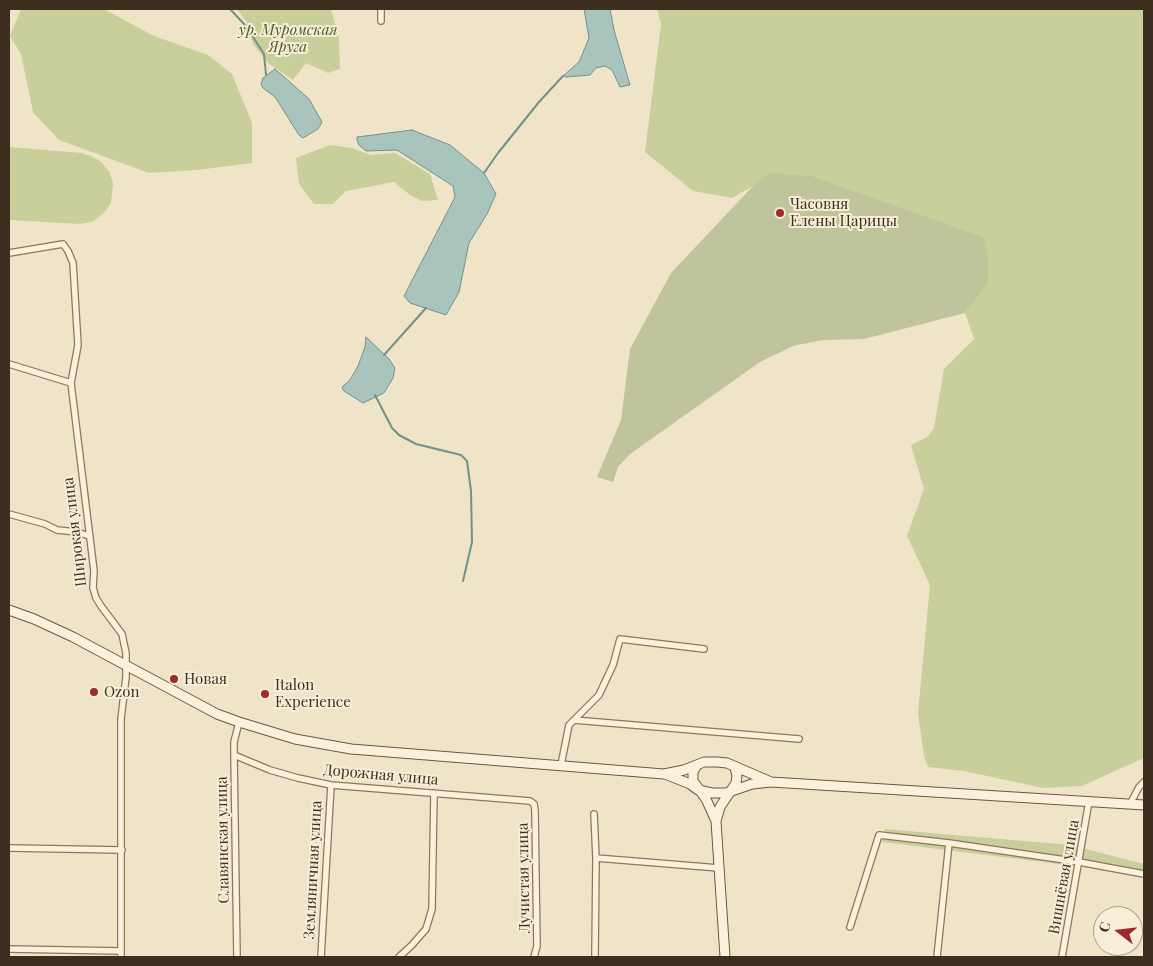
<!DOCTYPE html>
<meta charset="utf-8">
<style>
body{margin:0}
#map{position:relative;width:1153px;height:966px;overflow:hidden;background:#f0e4c8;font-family:"Playfair Display",serif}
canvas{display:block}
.frame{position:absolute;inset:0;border:10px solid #3d2e20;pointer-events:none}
.north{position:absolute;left:1093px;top:906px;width:50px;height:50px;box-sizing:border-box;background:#f7eed8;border:1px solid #ada18e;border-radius:50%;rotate:286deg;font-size:14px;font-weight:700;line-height:20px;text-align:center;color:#3d2e20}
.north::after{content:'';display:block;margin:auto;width:18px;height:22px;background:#9e2a2b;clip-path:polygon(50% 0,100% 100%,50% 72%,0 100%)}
</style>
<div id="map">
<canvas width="1153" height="966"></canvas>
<div class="frame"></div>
<div class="north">С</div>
</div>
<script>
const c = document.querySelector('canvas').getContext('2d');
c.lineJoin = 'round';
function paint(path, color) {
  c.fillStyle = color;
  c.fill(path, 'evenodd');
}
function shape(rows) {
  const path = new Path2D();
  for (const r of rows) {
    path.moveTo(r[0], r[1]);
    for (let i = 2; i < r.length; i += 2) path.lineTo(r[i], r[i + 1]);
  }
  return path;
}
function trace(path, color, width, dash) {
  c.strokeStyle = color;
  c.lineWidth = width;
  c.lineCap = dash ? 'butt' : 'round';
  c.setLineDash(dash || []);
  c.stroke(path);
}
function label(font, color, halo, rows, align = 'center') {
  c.font = font + ' "Playfair Display",serif';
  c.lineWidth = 4;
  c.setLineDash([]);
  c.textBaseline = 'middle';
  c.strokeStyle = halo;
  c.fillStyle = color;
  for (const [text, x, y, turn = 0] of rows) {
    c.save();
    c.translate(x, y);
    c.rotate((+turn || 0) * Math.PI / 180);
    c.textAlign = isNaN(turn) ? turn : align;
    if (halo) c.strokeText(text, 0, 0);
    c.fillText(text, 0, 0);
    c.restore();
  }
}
paint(shape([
 [21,9,104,9,154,36,208,55,232,74,252,123,252,163,197,170,149,173,59,140,33,112,21,54,10,36],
 [237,9,331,9,339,38,340,69,328,73,306,63,293,80,268,63,253,44,247,22],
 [657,9,1144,9,1144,758,1082,786,1043,788,964,771,928,767,924,756,918,713,930,585,907,536,924,489,911,445,927,437,934,428,944,369,974,339,965,313,988,284,768,173,753,186,732,198,693,191,645,152,661,24],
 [330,145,352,148,371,155,395,153,430,174,438,200,422,201,410,195,394,182,346,191,333,204,314,204,299,184,296,158],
 [9,147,82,153,91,156,100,161,109,171,113,183,111,203,103,214,92,222,80,224,9,220],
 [885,829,1071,845,1144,864,1144,878,1091,868,882,842]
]), '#c9cf9b');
paint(shape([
 [768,173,811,176,983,237,988,260,988,284,965,313,864,339,822,340,793,346,760,362,630,454,618,467,613,482,597,477,621,420,630,349,671,273,753,186]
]), '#bfc49a');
const water = shape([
 [584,9,610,9,614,30,630,85,620,87,612,70,605,66,596,68,590,75,566,77,563,76,579,62,589,38,584,9],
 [275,69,309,99,322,122,318,129,303,138,299,135,275,97,263,88,261,84,263,78,275,69],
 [412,130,450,145,484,173,496,194,487,214,469,243,459,292,446,315,410,303,404,296,455,197,453,186,397,150,366,151,359,145,357,140,357,137,412,130],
 [366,337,389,359,395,368,393,378,384,393,363,403,344,391,342,387,350,380,358,366,365,347,366,337]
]);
paint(water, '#a9c4bc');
trace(water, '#6f938a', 1);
trace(shape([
 [230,9,246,26,264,54,266,75],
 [484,173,498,153,539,102,563,76],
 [384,355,426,308],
 [375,395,392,428,399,435,416,444,461,455,467,461,471,491,472,542,463,581]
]), '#6f938a', 2);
const street = shape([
 [381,9,381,21],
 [9,253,63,244,68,251,73,263,78,345,71,383,94,571,93,588,96,598,101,606,122,634,126,653,126,677,121,719,121,957],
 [9,364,71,383],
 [9,514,45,524,57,530,77,532,89,536],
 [574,720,799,739],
 [234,755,270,770,298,778,331,785,530,801,534,804,535,811,537,946,534,957],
 [561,765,569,725,599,695,613,665,620,639,704,649],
 [1130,804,1139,787,1144,782],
 [594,814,596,858,595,957],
 [9,848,122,850],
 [596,858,719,868],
 [850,927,879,835,949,843,1079,862,1144,874],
 [9,949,121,951],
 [237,957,234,755,234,742,239,722],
 [321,957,331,785],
 [399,957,412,945,426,929,432,909,434,793],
 [937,957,949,843],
 [1062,957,1089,801]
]);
const secondary = shape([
 [9,610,34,619,73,637,217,714,239,722,295,739,351,749,664,774,684,770,704,762,717,762,727,763,771,782],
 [697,765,693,772,693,781,706,799,716,821,725,957],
 [665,774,690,784,698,790,712,793,726,793,752,784,771,782,1144,805],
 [716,821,720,807,736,783,737,776,735,768]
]);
trace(street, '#8d765c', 8);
trace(secondary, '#6f573f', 11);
trace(street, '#faf1dc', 5.5);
trace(secondary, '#faf1dc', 9);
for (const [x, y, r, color] of [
 [780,213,5,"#9e2a2b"],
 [174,679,5,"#9e2a2b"],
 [94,692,5,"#9e2a2b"],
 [265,694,5,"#9e2a2b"]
]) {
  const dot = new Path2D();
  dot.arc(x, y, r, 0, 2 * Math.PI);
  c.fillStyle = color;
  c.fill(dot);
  trace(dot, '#f7eed8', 2);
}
label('italic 15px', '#4d5a26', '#f7eed8', [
 ["ур. Муромская",288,30],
 ["Яруга",288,47]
]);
label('15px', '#3d2e20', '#f7eed8', [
 ["Часовня",790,204],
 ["Елены Царицы",790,221],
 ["Новая",184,679],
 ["Italon",275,685],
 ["Experience",275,702],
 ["Ozon",104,692]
], 'left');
label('15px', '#3d2e20', '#f7eed8', [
 ["Широкая улица",75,532,-97],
 ["Дорожная улица",381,775,5],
 ["Славянская улица",223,840,-91],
 ["Земляничная улица",313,870,-87],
 ["Вишнёвая улица",1064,877,-80],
 ["Лучистая улица",524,878,-91]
]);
</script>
